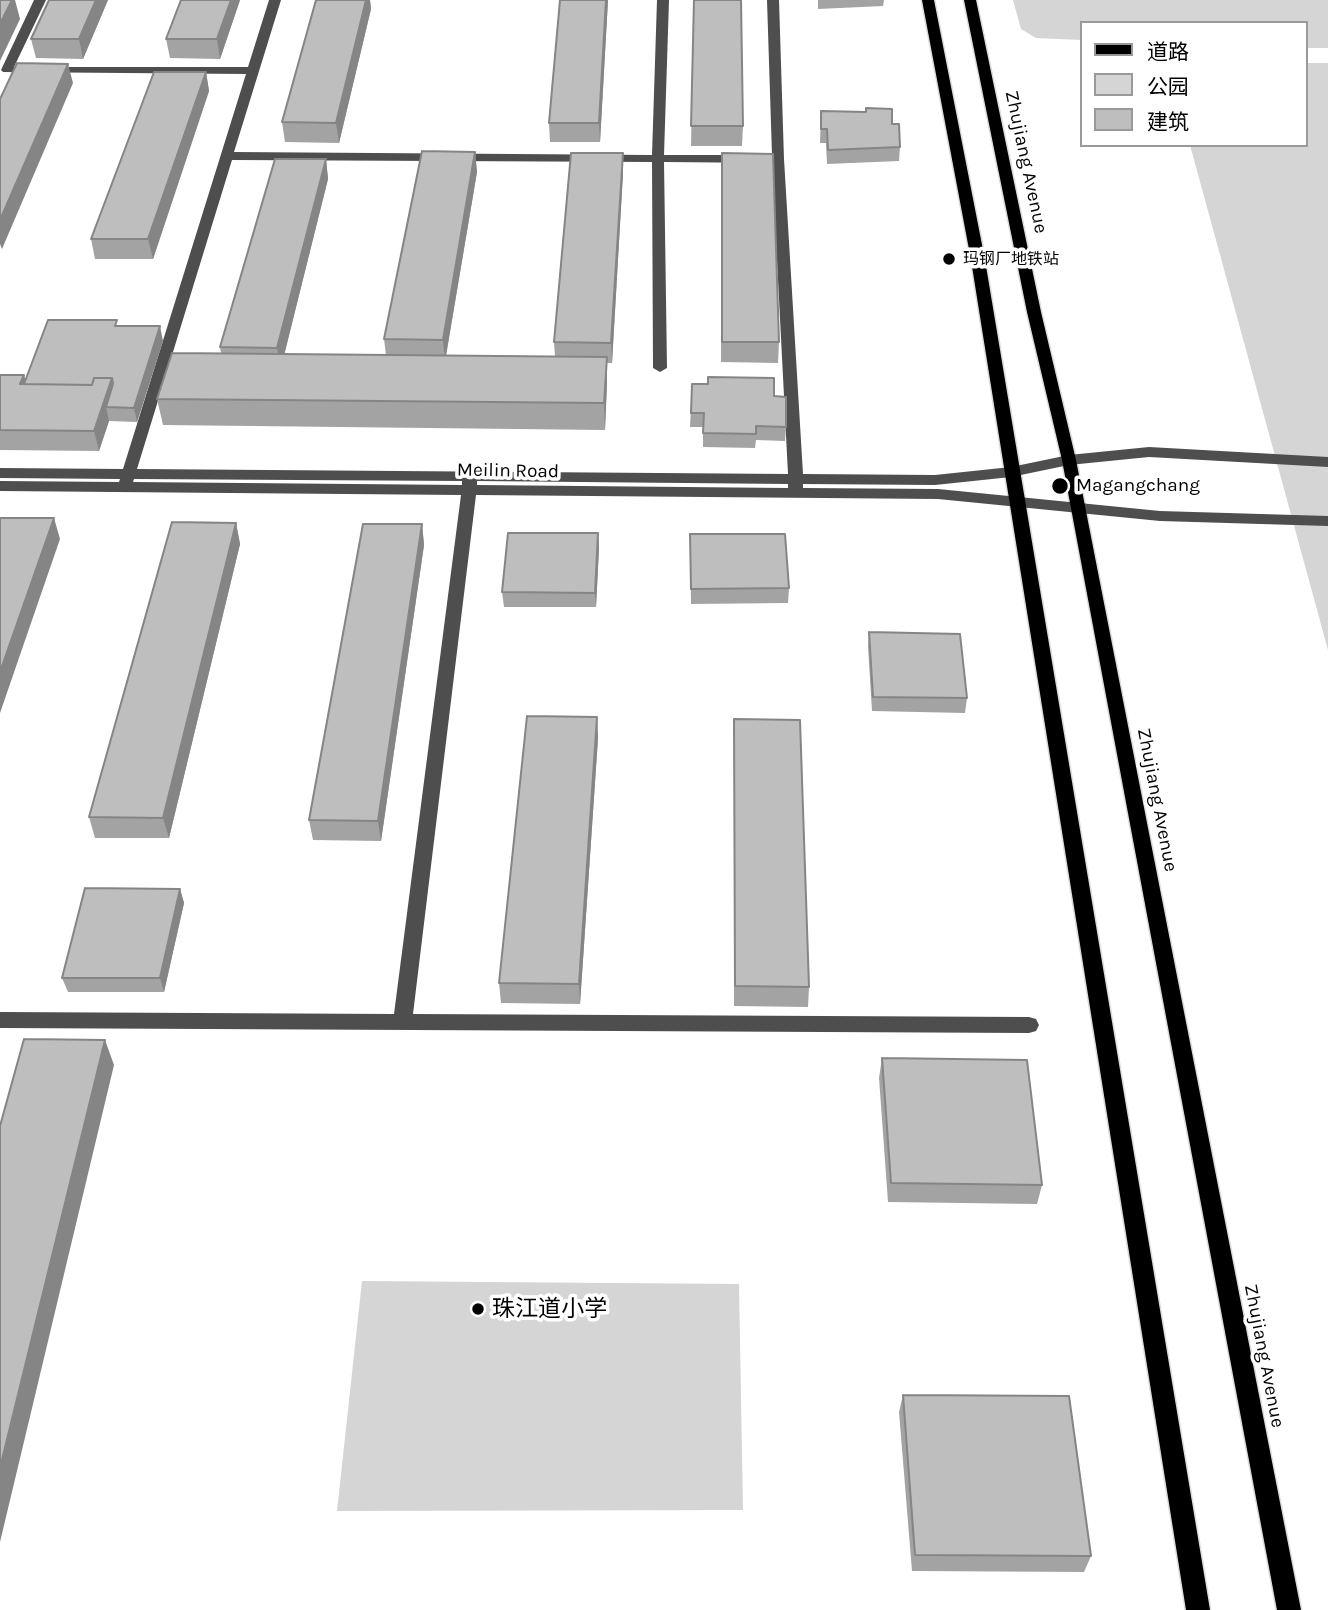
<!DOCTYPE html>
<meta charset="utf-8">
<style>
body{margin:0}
#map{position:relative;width:1328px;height:1610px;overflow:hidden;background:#fff;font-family:Karla,"Noto Sans SC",sans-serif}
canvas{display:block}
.legend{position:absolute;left:1080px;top:21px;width:228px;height:126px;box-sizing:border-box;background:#fff;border:2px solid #999;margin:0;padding:9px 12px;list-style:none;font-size:21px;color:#000}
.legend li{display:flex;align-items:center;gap:14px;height:35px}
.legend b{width:35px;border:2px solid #999}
</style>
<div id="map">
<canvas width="1328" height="1610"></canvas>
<ul class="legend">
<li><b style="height:9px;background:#000"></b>道路</li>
<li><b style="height:19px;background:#d5d5d5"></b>公园</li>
<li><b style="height:19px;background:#bebebe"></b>建筑</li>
</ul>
</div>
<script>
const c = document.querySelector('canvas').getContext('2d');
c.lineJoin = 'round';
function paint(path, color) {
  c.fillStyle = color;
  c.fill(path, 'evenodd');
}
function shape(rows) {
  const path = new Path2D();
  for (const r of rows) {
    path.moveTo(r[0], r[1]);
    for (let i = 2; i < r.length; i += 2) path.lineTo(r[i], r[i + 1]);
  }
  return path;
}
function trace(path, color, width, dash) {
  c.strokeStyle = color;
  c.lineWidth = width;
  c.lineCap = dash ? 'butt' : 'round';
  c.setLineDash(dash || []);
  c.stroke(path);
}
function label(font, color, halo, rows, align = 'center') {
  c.font = font + ' Karla,"Noto Sans SC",sans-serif';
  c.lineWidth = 7;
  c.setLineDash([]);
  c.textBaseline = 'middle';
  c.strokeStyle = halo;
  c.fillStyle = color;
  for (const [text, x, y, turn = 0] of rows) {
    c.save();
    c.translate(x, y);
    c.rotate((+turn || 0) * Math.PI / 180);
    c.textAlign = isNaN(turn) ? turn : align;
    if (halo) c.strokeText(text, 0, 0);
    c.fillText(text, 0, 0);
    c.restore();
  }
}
paint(shape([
 [1013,0,1328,0,1328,48,1305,48,1305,23,1081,23,1081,40,1036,38,1021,29],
 [1305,63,1328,63,1328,650,1190,145,1305,145],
 [362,1281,739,1284,743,1510,337,1511]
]), '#d5d5d5');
const major = shape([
 [922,0,934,0,985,260,1210,1610,1186,1610,971,260,922,0],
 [964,0,976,0,1041,312,1076,460,1301,1610,1277,1610,1062,460,1027,312,964,0]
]);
trace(major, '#dbdbdb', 3);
paint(shape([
 [34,0,46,0,14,67,248,67,269,0,281,0,234,152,652,155,657,0,669,0,664,155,772,155,767,0,779,0,784,159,803,474,935,475,1011,467,1069,455,1149,447,1328,457,1328,467,1149,457,1069,465,1011,477,935,485,803,484,803,488,938,489,1160,511,1328,516,1328,526,1160,521,938,499,476,495,413,1014,1029,1017,1036,1019,1039,1025,1036,1031,1029,1033,0,1028,0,1012,394,1014,461,495,0,491,0,481,119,482,120,479,0,478,0,468,123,469,246,74,3,72,1,70,34,0],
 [232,160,652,162,653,368,660,372,667,368,664,162,772,163,788,474,137,469,232,160],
 [134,479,462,481,462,485,133,482,134,479],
 [477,481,788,484,788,488,477,485,477,481]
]), '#4e4e4e');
paint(major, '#000');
paint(shape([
 [49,0,108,0,83,59,36,58,31,39],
 [240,0,220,59,170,58,166,39],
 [316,0,370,0,371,9,339,143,285,142,282,122],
 [560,0,608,0,600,142,550,142,549,123],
 [694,0,743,126,742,146,691,146],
 [818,0,884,0,883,6,818,9],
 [206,72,209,91,153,259,95,259,91,239],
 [866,108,892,124,900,147,899,161,827,164,826,143,820,143,821,111,866,112],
 [475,152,477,172,446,356,555,357,554,342,623,173,612,363,607,363,607,383,605,430,163,425,157,399,221,353,220,347,326,159,328,179,284,354,386,355,384,339],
 [721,173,779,342,778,363,721,362],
 [118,326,163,341,137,422,109,421,99,451,0,450,0,375,24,375,25,381],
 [692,384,774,396,786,427,785,441,756,440,755,448,703,447,703,427,690,427],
 [236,523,240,544,169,838,95,838,89,817],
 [422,524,424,545,381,841,313,840,309,820],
 [598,533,599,548,596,607,504,607,502,592],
 [690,534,789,588,788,603,691,604],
 [869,632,967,698,965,713,872,711,868,646],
 [597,717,598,738,580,1004,501,1003,499,983],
 [734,719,809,987,808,1007,734,1006],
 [180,889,184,903,164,992,68,992,62,978],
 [882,1058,1042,1185,1037,1204,888,1202,879,1078],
 [903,1395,1091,1556,1084,1572,912,1571,899,1412]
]), '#a3a3a3');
paint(shape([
 [12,0,15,0,20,19,0,61,0,24],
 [96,0,108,0,83,59,79,39],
 [231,0,240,0,220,59,217,39],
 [366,0,370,0,371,9,339,143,336,123],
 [606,0,608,0,600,142,599,123],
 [68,64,73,83,2,249,0,244,0,220],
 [206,72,209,91,153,259,148,239],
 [475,152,477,172,445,361,443,340],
 [623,153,623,173,612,363,611,343],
 [326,159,328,179,281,368,277,348],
 [160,326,163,341,137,422,134,408],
 [607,357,607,383,605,430,604,403],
 [24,375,28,390,20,384],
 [112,378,117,398,106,407,109,421,99,451,94,431],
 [54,518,60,539,0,713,0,672],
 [236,523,240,544,169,838,163,818],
 [422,524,424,545,381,841,378,821],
 [598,533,599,548,596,607,595,593],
 [597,717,598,738,580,1004,579,984],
 [180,889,184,903,164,992,160,978],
 [105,1040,114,1065,0,1542,0,1468]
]), '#858585');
const building = shape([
 [0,0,12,0,0,24,0,0],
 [49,0,96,0,79,39,31,39,49,0],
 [181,0,231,0,217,39,166,39,181,0],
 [316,0,366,0,336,123,282,122,316,0],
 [560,0,606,0,599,123,549,123,560,0],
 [694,0,741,0,743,126,691,126,694,0],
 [17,63,68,64,0,220,0,99,17,63],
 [154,72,206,72,148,239,91,239,154,72],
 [866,108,892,109,892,124,899,124,900,147,828,150,827,129,821,129,821,111,866,112,866,108],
 [422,151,475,152,443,340,384,339,422,151],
 [571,153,623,153,611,343,554,342,571,153],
 [722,153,773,154,779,342,722,342,722,153],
 [275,159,326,159,277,348,220,347,275,159],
 [48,320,117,320,115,326,160,326,134,408,106,407,113,384,112,378,94,378,92,385,24,384,48,320],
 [172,353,607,357,604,403,157,399,172,353],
 [0,375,24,375,20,384,92,385,94,378,112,378,94,431,0,430,0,375],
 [708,377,774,378,774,396,786,397,786,427,756,426,756,434,703,433,704,413,691,413,692,384,708,384,708,377],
 [0,518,54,518,0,672,0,518],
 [172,522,236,523,163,818,89,817,172,522],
 [363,524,422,524,378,821,309,820,363,524],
 [508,533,598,533,595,593,502,592,508,533],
 [690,534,785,534,789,588,691,589,690,534],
 [869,632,960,634,967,698,873,697,869,632],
 [527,716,597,717,579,984,499,983,527,716],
 [734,719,800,720,809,987,735,986,734,719],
 [85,888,180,889,160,978,62,978,85,888],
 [24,1039,105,1040,0,1468,0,1126,24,1039],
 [882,1058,1027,1060,1042,1185,891,1183,882,1058],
 [903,1395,1069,1396,1091,1556,915,1555,903,1395]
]);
paint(building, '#bebebe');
trace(building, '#858585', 2);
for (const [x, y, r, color] of [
 [949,259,7,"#000"],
 [1060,486,9,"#000"],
 [478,1309,7,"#000"]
]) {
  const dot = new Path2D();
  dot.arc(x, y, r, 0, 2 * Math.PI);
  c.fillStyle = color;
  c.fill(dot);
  trace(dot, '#fff', 2.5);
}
label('16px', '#000', '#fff', [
 ["玛钢厂地铁站",963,259]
], 'left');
label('19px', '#000', '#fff', [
 ["Zhujiang Avenue",1026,162,78],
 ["Meilin Road",508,471,1],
 ["Zhujiang Avenue",1157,800,79],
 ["Zhujiang Avenue",1264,1356,79]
]);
label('19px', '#000', '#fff', [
 ["Magangchang",1076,486]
], 'left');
label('23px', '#000', '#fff', [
 ["珠江道小学",492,1309]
], 'left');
</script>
